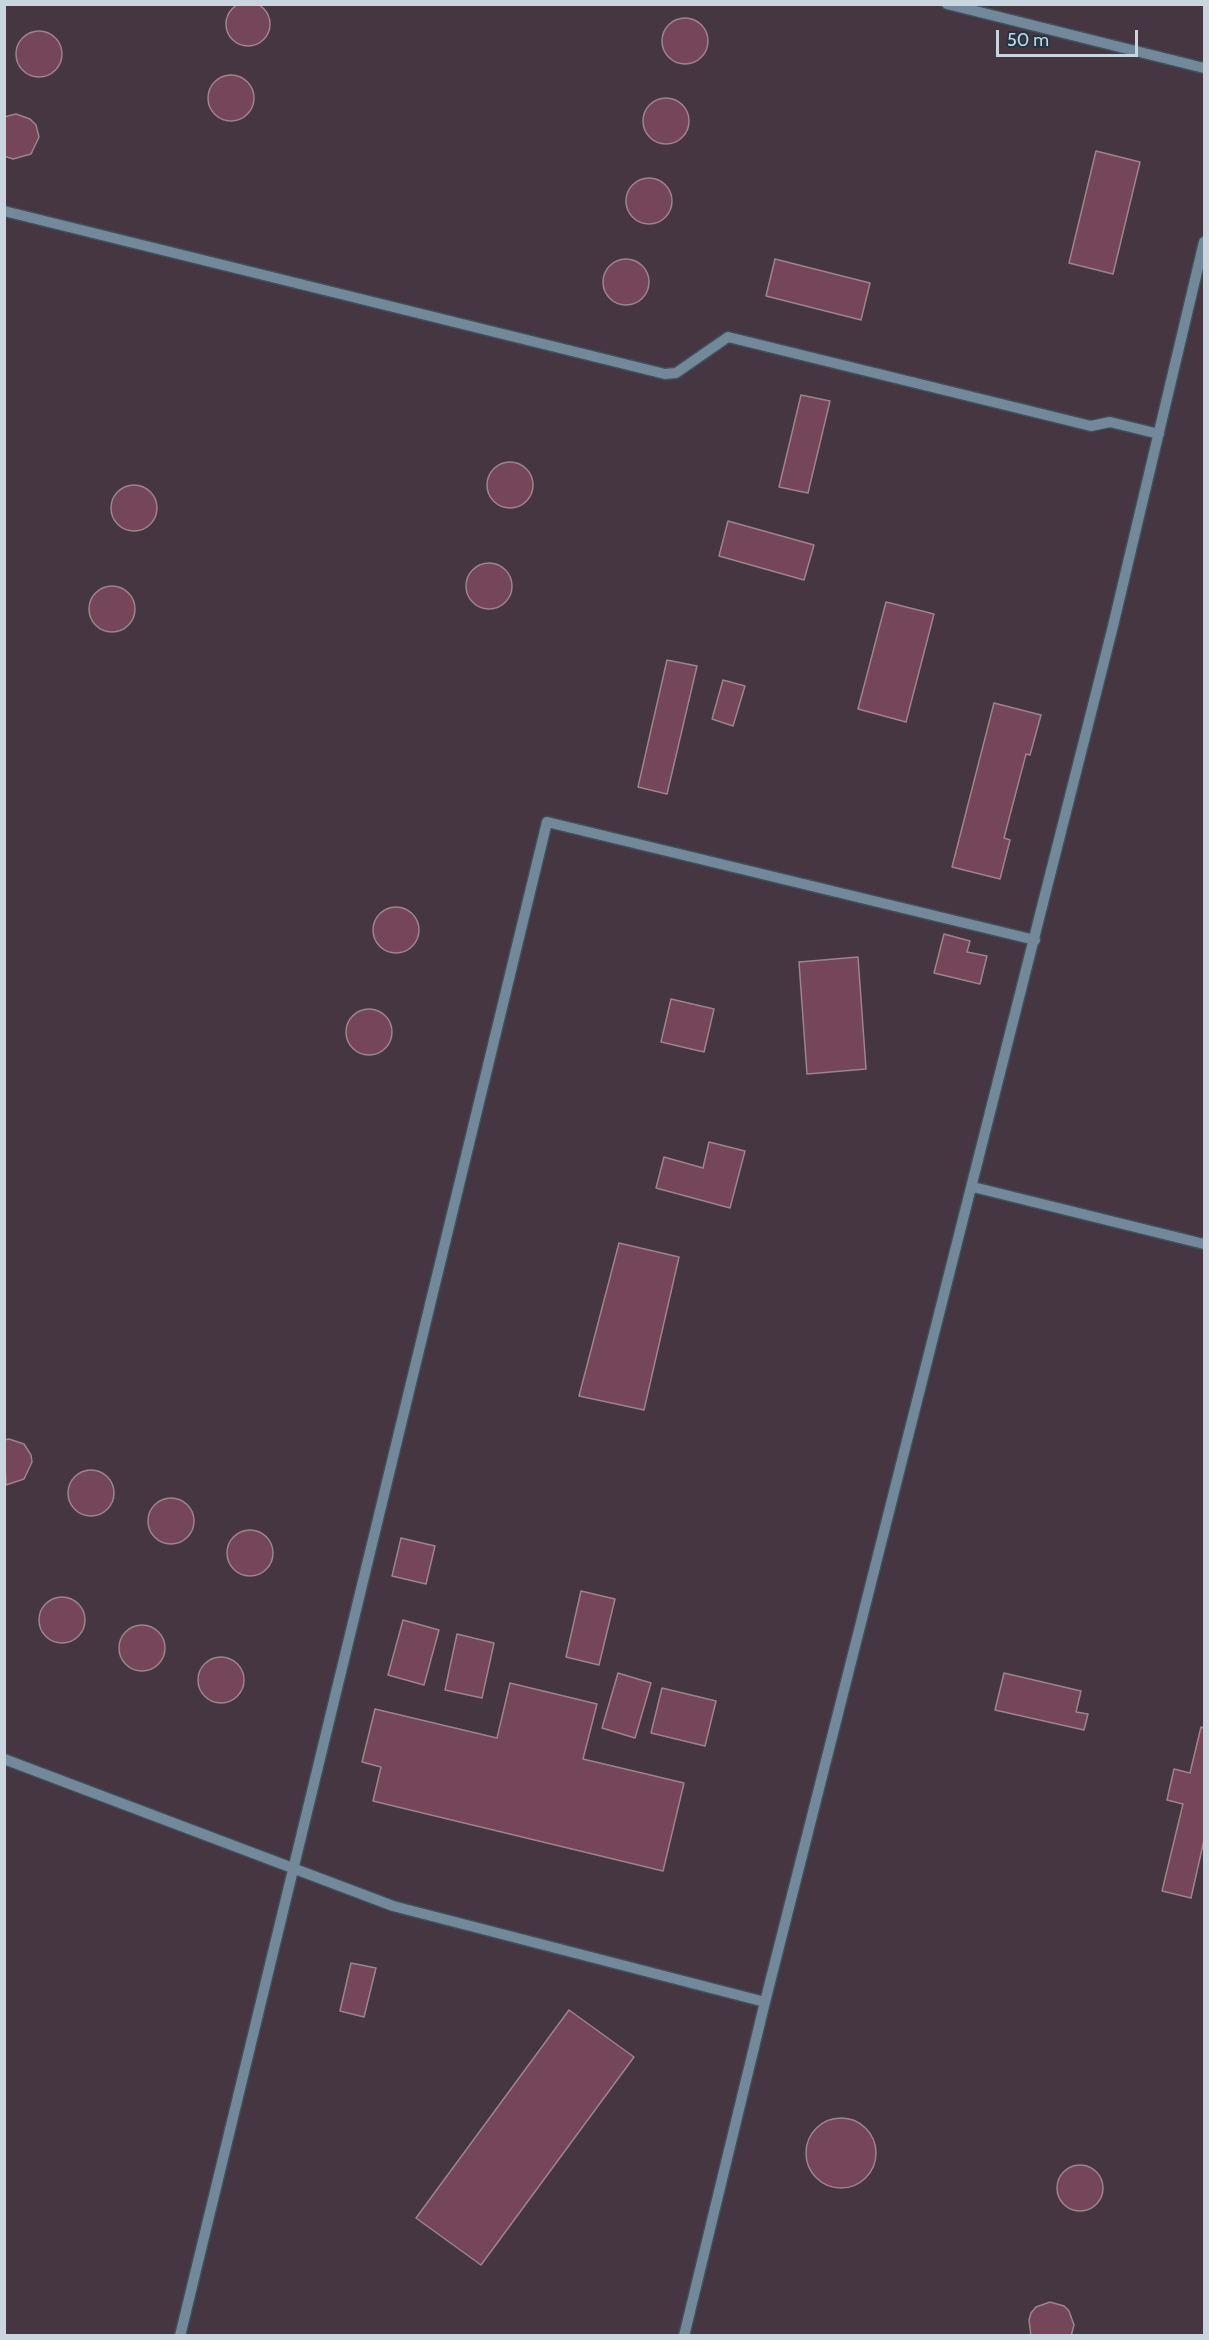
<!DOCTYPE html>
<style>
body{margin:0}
#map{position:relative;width:1209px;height:2340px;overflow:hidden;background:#223645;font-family:Cabin,sans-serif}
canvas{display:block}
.frame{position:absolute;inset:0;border:6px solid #cad6df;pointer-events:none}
.scale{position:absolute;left:996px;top:30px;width:142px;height:27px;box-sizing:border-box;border:3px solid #cad6df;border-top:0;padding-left:8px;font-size:18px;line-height:21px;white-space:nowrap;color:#cad6df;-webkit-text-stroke:4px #223645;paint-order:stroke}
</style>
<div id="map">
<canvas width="1209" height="2340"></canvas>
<div class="frame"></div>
<div class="scale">50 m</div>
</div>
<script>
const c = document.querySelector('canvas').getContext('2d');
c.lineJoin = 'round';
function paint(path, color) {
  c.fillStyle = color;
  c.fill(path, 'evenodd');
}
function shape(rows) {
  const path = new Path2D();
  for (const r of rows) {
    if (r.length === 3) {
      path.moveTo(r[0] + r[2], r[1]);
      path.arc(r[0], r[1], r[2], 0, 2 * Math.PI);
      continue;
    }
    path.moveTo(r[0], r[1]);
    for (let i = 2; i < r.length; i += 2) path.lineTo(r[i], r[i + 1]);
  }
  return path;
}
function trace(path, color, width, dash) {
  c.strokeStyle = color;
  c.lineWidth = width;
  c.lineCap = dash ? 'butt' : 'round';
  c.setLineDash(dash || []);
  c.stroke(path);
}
paint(shape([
 [5,5,1204,5,1204,2335,5,2335]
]), '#453642');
const building = shape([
 [248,24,22],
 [685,41,23],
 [39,54,23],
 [231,98,23],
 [666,121,23],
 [16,114,30,119,36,125,39,137,31,154,13,159,4,156,4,117,16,114],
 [1096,151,1140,162,1113,274,1069,263,1096,151],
 [649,201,23],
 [775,259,870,283,861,320,766,296,775,259],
 [626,282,23],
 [801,395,830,401,808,493,779,487,801,395],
 [510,485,23],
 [134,508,23],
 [728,521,814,545,804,580,719,556,728,521],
 [489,586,23],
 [112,609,23],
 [886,602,934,614,906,722,858,709,886,602],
 [667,660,697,666,667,794,638,787,667,660],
 [723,680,745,686,733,726,712,719,723,680],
 [994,703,1041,715,1030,755,1026,754,1004,838,1010,840,1000,879,952,867,994,703],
 [396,930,23],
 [944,934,970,941,967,952,987,956,980,984,934,973,944,934],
 [858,957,866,1069,807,1074,799,962,858,957],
 [671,999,714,1009,704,1052,661,1042,671,999],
 [369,1032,23],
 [709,1142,745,1151,730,1208,656,1188,664,1157,703,1168,709,1142],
 [619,1243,679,1257,644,1410,579,1396,619,1243],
 [9,1439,24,1444,31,1455,32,1462,24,1479,6,1485,4,1440,9,1439],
 [91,1493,23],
 [171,1521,23],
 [250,1553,23],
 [401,1538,435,1546,426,1584,392,1576,401,1538],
 [581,1591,615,1599,599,1665,566,1657,581,1591],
 [62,1620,23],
 [403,1620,439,1630,424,1685,388,1675,403,1620],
 [142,1648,23],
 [457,1634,494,1643,482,1698,445,1690,457,1634],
 [221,1680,23],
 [618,1673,651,1683,635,1738,602,1728,618,1673],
 [1004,1673,1081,1691,1076,1712,1088,1714,1084,1730,995,1710,1004,1673],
 [510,1683,597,1704,583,1759,684,1783,663,1871,373,1801,381,1767,362,1762,375,1709,497,1738,510,1683],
 [662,1688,716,1701,705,1746,651,1733,662,1688],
 [1201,1727,1204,1728,1204,1840,1191,1898,1162,1891,1183,1804,1167,1800,1174,1769,1190,1773,1201,1727],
 [351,1963,376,1968,364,2017,340,2011,351,1963],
 [569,2010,634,2057,481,2265,416,2218,569,2010],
 [841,2153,35],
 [1080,2188,23],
 [1050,2302,1064,2306,1069,2311,1074,2325,1071,2336,1031,2336,1029,2320,1031,2313,1036,2307,1050,2302]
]);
paint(building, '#754559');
trace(building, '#9e838d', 1.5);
const minor = shape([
 [947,4,1204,68],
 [4,211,665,374,676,373,728,337,1091,426,1110,422,1159,434],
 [973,1187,1204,1244],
 [4,1759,393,1906,765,2002],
 [180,2336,547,822,1035,940],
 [684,2336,765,2002,1113,626,1204,242]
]);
trace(minor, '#40515d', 13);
trace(minor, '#73899a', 10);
</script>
